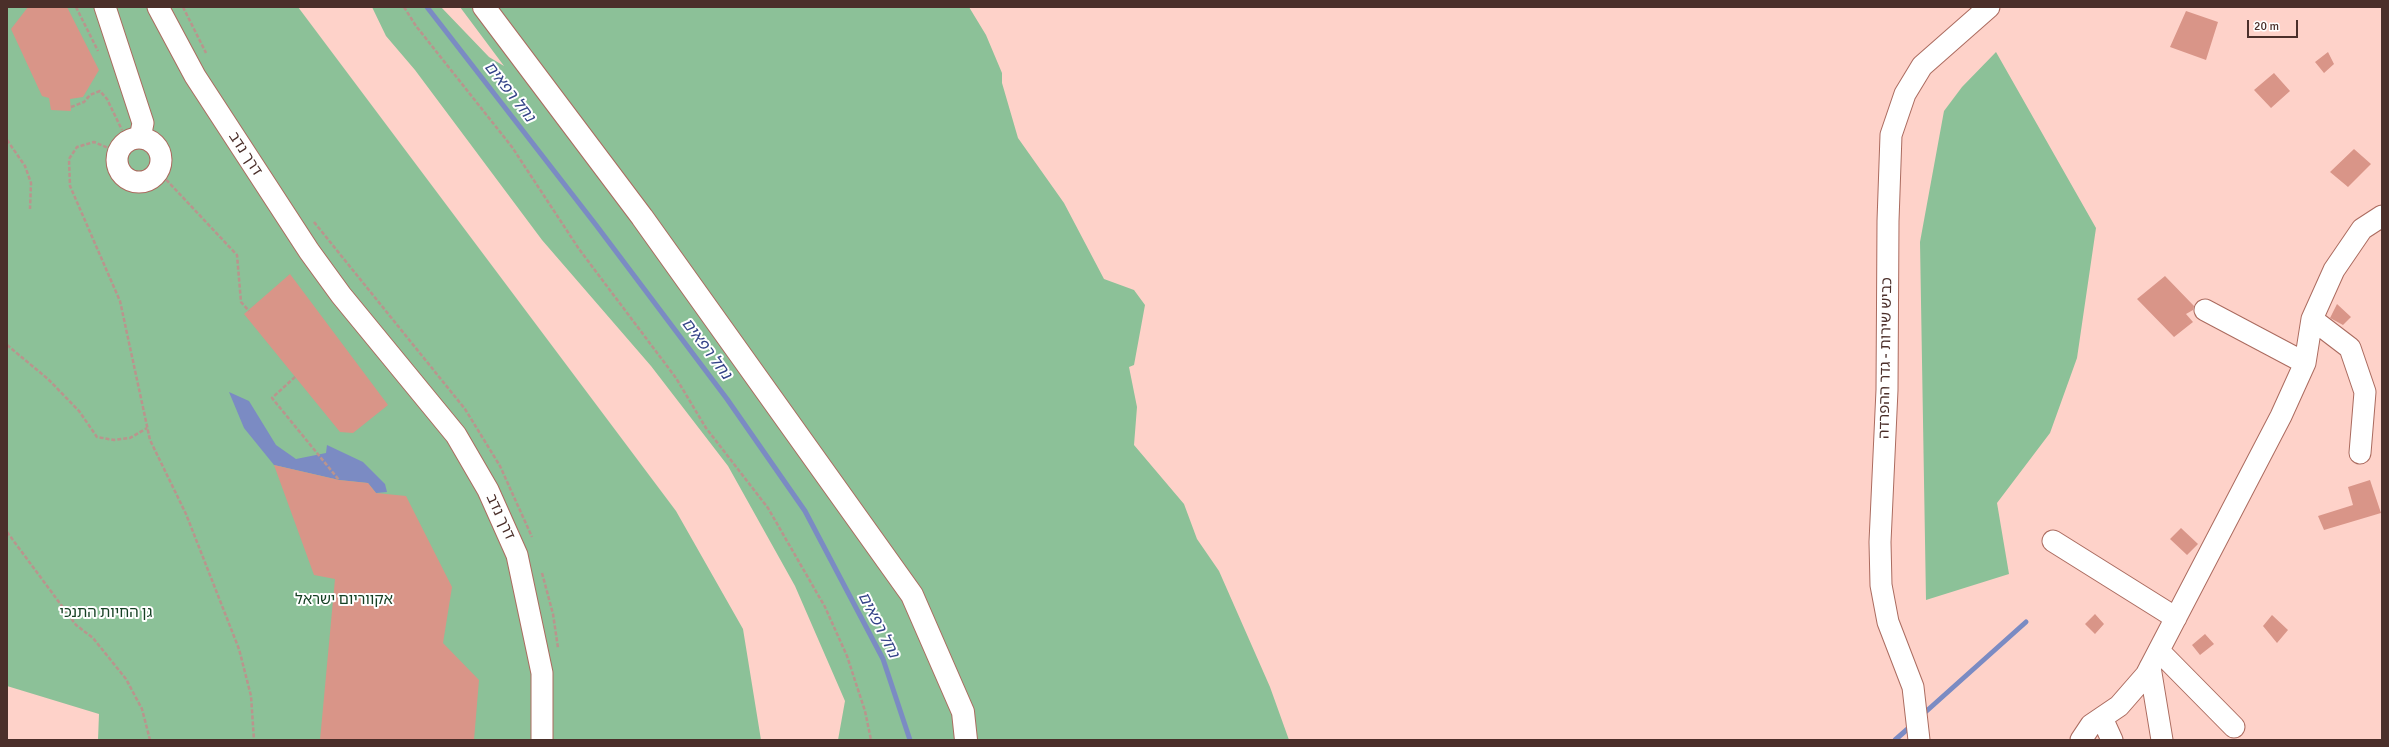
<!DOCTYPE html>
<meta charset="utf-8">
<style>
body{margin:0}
#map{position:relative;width:2389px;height:747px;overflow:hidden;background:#fed2c9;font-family:Signika,sans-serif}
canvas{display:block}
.frame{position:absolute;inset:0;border:8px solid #4b2f2a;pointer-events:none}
.scale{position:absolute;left:2247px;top:20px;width:51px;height:18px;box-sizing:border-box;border:2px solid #4b2f2a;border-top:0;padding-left:5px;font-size:12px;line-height:14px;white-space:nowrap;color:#4b2f2a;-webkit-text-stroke:3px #fff;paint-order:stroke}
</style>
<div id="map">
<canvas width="2389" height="747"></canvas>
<div class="frame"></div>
<div class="scale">20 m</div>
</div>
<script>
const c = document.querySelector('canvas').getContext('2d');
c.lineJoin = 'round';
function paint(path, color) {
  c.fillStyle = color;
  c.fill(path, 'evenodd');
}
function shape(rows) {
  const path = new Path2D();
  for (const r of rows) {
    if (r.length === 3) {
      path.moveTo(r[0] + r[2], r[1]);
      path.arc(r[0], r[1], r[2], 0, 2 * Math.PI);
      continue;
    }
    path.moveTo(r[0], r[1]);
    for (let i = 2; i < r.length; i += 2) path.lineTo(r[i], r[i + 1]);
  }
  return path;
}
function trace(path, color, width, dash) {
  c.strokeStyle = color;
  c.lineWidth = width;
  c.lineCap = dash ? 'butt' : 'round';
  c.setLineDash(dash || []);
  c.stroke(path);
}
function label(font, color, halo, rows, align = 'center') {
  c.font = font + ' Signika,"Noto Sans Hebrew",sans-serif';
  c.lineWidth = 4;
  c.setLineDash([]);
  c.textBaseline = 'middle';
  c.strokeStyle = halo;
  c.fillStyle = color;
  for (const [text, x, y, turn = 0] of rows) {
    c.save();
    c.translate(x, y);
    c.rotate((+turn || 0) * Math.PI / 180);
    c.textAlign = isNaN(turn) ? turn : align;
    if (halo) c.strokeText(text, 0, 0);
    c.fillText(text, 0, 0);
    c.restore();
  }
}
paint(shape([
 [7,7,298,7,676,511,743,629,761,740,98,740,99,714,7,686],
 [372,7,441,7,489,57,504,66,460,7,969,7,986,35,1002,73,1002,83,1018,138,1064,203,1104,279,1134,290,1145,305,1134,365,1129,367,1137,407,1134,445,1184,504,1197,539,1219,571,1270,687,1289,740,838,740,845,701,795,586,728,466,651,366,542,240,415,70,386,36],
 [1996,52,2096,228,2077,358,2050,433,1997,503,2009,574,1926,600,1920,242,1944,111,1962,87]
]), '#8cc198');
paint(shape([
 [229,392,249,401,276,445,296,459,326,453,327,445,363,462,385,484,387,492,376,493,368,483,339,480,274,465,244,428]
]), '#7b8bc3');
trace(shape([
 [427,7,596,225,727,399,805,511,883,659,910,740],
 [1921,716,2026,622],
 [1895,740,1911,726]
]), '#7b8bc3', 5);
paint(shape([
 [28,7,67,7,99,70,83,97,70,99,71,111,51,110,49,98,42,96,11,29],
 [2186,11,2218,22,2206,60,2170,47],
 [2328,52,2334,64,2324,73,2315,62],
 [2274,73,2290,91,2271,108,2254,90],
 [2354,149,2371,164,2348,187,2330,172],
 [290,274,388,405,353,433,340,432,244,314],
 [2165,276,2194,306,2193,310,2186,314,2193,322,2174,337,2137,299],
 [2337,304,2351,317,2343,325,2330,318],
 [274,465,339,480,368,483,376,493,406,496,452,587,443,643,479,680,474,740,320,740,335,579,314,575],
 [2370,480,2381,513,2324,530,2318,516,2353,505,2348,487],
 [2181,528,2198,544,2187,555,2170,539],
 [2095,614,2104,624,2095,634,2085,624],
 [2272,615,2288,630,2277,643,2263,626],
 [2205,634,2214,644,2200,655,2192,645]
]), '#d99588');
const minor = shape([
 [105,7,143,123,140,138],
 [158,7,195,76,309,251,341,295,456,435,488,490,517,555,542,673,542,740],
 [139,160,22],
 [2205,310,2305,363],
 [2312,319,2350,348,2365,392,2360,453],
 [2053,541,2176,618],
 [2159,651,2234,727],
 [2150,667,2162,740],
 [2102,718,2112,740],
 [1919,740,1913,687,1888,622,1881,585,1880,542,1887,390,1888,221,1891,135,1905,94,1922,66,1989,7],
 [2081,740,2091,725,2119,706,2146,675,2281,416,2305,363,2312,319,2334,270,2362,229,2382,216]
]);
const major = shape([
 [484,7,642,217,912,595,963,712,966,740]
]);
trace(minor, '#ab6b5f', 23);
trace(major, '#ab6b5f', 24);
trace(shape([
 [76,7,98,51],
 [183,7,206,53],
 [404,7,416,26,512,147,579,249,676,378,706,428,768,508,825,607,847,656,865,711,871,740],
 [71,107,84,102,90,95,100,91,107,99,122,130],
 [7,140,25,166,31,183,30,209],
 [118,152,94,142,77,147,69,159,70,186,120,301,150,440,186,514,239,649,251,696,254,740],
 [158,171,237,255,241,302,249,311],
 [314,222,465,409,500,466,532,537],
 [7,345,48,379,79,411,97,437,114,440,130,438,147,428],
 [295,377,272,398,339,480],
 [7,532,76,625,93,638,126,679,142,709,150,740],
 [542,573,553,614,558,648]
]), '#ba948d', 2.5, [4, 2]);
trace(minor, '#fff', 21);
trace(major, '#fff', 22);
label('15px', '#4b2f2a', '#fff', [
 ["דרך נדב",245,154,57],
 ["כביש שירות - גדר ההפרדה",1886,358,-89],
 ["דרך נדב",500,517,65]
]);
label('15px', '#164124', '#fff', [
 ["אקווריום ישראל",344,600],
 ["גן החיות התנכי",106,613]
]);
label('italic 16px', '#344388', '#fff', [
 ["נחל רפאים",509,92,52],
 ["נחל רפאים",706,349,53],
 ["נחל רפאים",878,625,63]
]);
</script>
